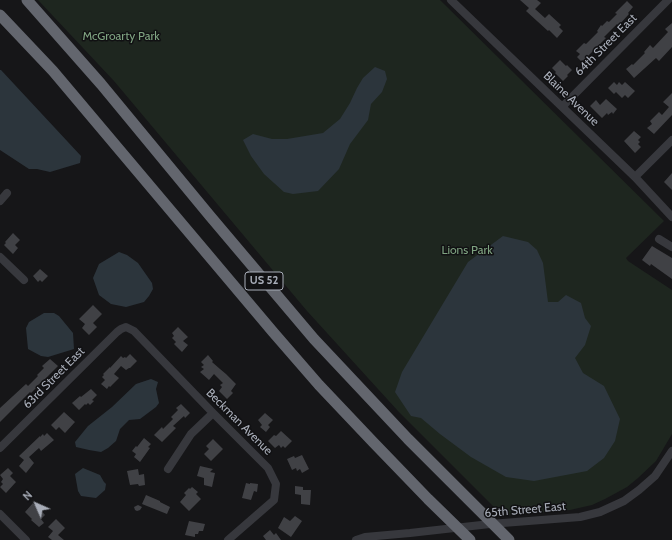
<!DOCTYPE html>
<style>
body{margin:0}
#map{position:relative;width:672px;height:540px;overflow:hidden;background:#161618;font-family:Cabin,sans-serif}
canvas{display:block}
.north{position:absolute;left:16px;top:484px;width:40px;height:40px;-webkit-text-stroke:3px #111113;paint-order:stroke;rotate:315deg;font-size:11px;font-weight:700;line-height:16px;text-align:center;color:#a8adb8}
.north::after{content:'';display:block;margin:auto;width:14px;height:18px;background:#a8adb8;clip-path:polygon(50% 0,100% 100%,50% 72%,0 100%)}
</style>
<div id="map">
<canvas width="672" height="540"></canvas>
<div class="north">N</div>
</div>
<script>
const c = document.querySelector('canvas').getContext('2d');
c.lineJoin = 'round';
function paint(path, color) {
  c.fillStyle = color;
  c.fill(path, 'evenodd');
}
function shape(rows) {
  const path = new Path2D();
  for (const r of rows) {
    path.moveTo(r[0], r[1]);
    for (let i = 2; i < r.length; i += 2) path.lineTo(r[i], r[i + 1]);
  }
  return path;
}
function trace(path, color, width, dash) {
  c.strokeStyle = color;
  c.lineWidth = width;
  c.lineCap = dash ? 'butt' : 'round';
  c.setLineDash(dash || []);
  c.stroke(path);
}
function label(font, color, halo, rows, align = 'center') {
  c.font = font + ' Cabin,sans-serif';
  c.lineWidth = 3;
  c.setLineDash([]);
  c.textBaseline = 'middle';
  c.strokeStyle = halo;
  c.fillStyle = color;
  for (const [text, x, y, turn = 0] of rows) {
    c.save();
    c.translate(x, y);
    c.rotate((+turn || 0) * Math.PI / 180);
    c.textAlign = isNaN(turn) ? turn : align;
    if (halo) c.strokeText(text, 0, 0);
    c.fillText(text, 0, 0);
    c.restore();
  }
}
paint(shape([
 [38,0,440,0,664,221,626,258,628,261,672,290,672,434,656,461,638,478,627,487,605,499,592,505,570,510,503,516,398,411,307,311,114,81]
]), '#1e261f');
paint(shape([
 [375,67,385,71,387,79,382,92,371,104,368,120,350,144,339,169,318,191,293,194,284,192,264,174,251,156,243,140,253,134,272,139,287,139,323,133,340,119,350,103,357,88,363,78],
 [0,70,1,70,81,156,80,163,50,172,37,169,29,169,0,150],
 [503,236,528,242,537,250,543,263,548,302,558,302,566,295,581,303,585,318,591,326,585,345,575,358,583,373,604,386,620,419,615,441,604,458,587,471,534,481,506,477,471,457,440,434,421,418,411,416,395,392,402,372,468,262],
 [119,252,127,255,138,263,152,283,153,289,149,296,144,302,126,307,111,304,99,295,93,278,99,264],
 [44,313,54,313,59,316,73,333,74,349,48,357,41,356,28,349,26,328,29,322],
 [151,379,158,382,156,389,159,403,156,407,140,419,129,420,120,429,116,441,108,448,101,452,89,450,76,447,75,442,88,426,112,407,136,384],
 [83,468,100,475,104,482,106,484,105,490,96,498,81,496,78,491,75,474]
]), '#2c353c');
paint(shape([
 [520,0,537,0,541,3,535,9,545,18,549,14,561,25,559,27,563,31,557,38,549,30,548,31,526,11,529,8],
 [627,1,633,7,628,13,629,14,618,26,617,24,604,37,606,38,582,62,577,57,580,54,576,51,584,43,586,44,598,32,597,31,601,25,602,26,607,21,609,22,617,14,615,13],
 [672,23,672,47,659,61,656,58,634,78,626,69,632,64,633,65,645,53,644,52,650,45,653,48,668,32,665,29],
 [560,60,566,66,567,65,572,70,567,75,568,76,563,81,555,73,556,72,552,68],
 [614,82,617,85,619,82,622,85,625,82,635,91,628,98,625,95,622,98,616,92,614,94,608,88],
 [672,93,672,115,654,134,647,128,652,124,650,121,659,112,662,115,669,107,663,102],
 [606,99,617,109,613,114,612,112,608,115,607,113,602,118,590,106,596,100,600,105],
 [634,131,641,137,638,140,640,142,638,144,641,147,635,153,624,141],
 [672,173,672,190,664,182],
 [13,233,20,240,15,245,18,248,13,254,4,245,6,243,5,242],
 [652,246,672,258,672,279,651,264,650,266,642,260],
 [40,269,48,276,42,282,40,280,38,282,33,276],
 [93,305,102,314,93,323,97,327,89,335,82,328,85,324,79,319],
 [178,327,188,337,183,341,188,345,182,352,174,344,176,342,172,338,174,336,172,333],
 [130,354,137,361,130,368,129,368,126,370,121,366,114,374,119,378,110,387,109,386,107,389,101,384,105,380,102,377,104,375,103,374,110,367,110,368,121,356,123,358,125,357,126,358],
 [208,355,213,361,212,362,220,369,226,374,236,384,231,391,233,393,227,399,219,391,222,387,220,385,223,383,214,374,209,380,200,372,204,369,201,367,204,365,201,362],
 [50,359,58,366,46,378,38,385,38,386,31,393,30,392,0,422,0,408,26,384,28,386,38,376,37,375,44,368,42,366],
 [91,389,97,395,92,400,94,401,90,405,88,403,86,405,85,404,79,410,72,403,80,396,81,397],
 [181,404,190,413,185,418,184,416,173,426,176,428,162,442,154,435,162,427,163,429,173,419,171,417,178,410,176,408],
 [64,412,75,422,65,433,59,427,56,430,51,425],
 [265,413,273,420,268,425,270,427,266,432,260,427,262,425,258,420],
 [281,431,292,441,285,448,283,446,281,448,279,445,275,448,268,441,274,435,276,436],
 [47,433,54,440,41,451,39,448,29,457,34,463,26,473,19,466,24,460,19,456,40,436,40,437,43,434,44,436],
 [144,438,151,444,148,447,150,448,140,462,134,457,136,454,132,451,136,446,137,447],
 [213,439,223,449,211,461,204,454,209,449,206,446],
 [302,455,309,469,302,473,300,469,297,471,296,468,292,470,287,459,294,456,295,458],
 [200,466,213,469,210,472,215,473,212,487,204,485,204,478,197,476],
 [8,468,13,473,10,476,16,482,6,493,0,487,3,484,1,482,3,479,0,475],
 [138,469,139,475,144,474,145,485,139,486,138,484,130,485,127,471],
 [246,483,250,484,250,483,258,484,257,492,254,491,251,500,242,498],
 [295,486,303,487,303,490,311,490,310,505,301,504,301,495,295,494],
 [192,487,198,492,196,494,201,499,189,511,180,502,186,495,184,493,189,488,190,489],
 [146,495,160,501,160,502,170,507,167,514,142,504],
 [33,503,36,506,37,505,40,508,40,509,45,515,41,519,44,523,39,527,31,520,32,519,25,512],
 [138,505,142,507,140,510,137,511,135,510,134,507],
 [295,516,302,521,291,537,278,528,284,517,290,521],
 [56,519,65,528,58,535,64,540,52,540,48,537,53,531,48,527],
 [189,521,205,524,203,531,199,531,198,534,195,534,195,537,185,535],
 [270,530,274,535,276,533,281,540,266,540,263,536]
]), '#404145');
trace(shape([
 [451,0,635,177,672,217],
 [562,107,668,0],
 [635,177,672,140],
 [0,201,7,193],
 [659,239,672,247],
 [0,257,24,280],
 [0,448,117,332,121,329,126,327,134,331,213,413,268,468,276,484,274,500,228,540],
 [168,469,191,434,213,413],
 [0,514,26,540],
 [356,540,365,537,410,533,490,524,580,517,600,512,624,501,639,490,655,476,672,451]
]), '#37383d', 8);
trace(shape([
 [27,0,101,84,210,216,314,339,408,439,509,540],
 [0,15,53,71,273,332,319,385,373,442,428,499,470,540]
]), '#63666e', 11);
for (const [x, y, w] of [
 [264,281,38]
]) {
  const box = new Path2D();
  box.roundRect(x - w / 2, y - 9, w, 18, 3);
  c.fillStyle = '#111113';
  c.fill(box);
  trace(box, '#a8adb8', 1);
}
label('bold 11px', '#a8adb8', null, [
 ["US 52",264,281]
]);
label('12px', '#7fa381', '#111113', [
 ["McGroarty Park",121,36],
 ["Lions Park",467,250]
]);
label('12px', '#a8adb8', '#111113', [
 ["64th Street East",606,45,-45],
 ["Blaine Avenue",571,99,44],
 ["63rd Street East",54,378,-45],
 ["Beckman Avenue",239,422,45],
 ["65th Street East",525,510,-5]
]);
</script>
